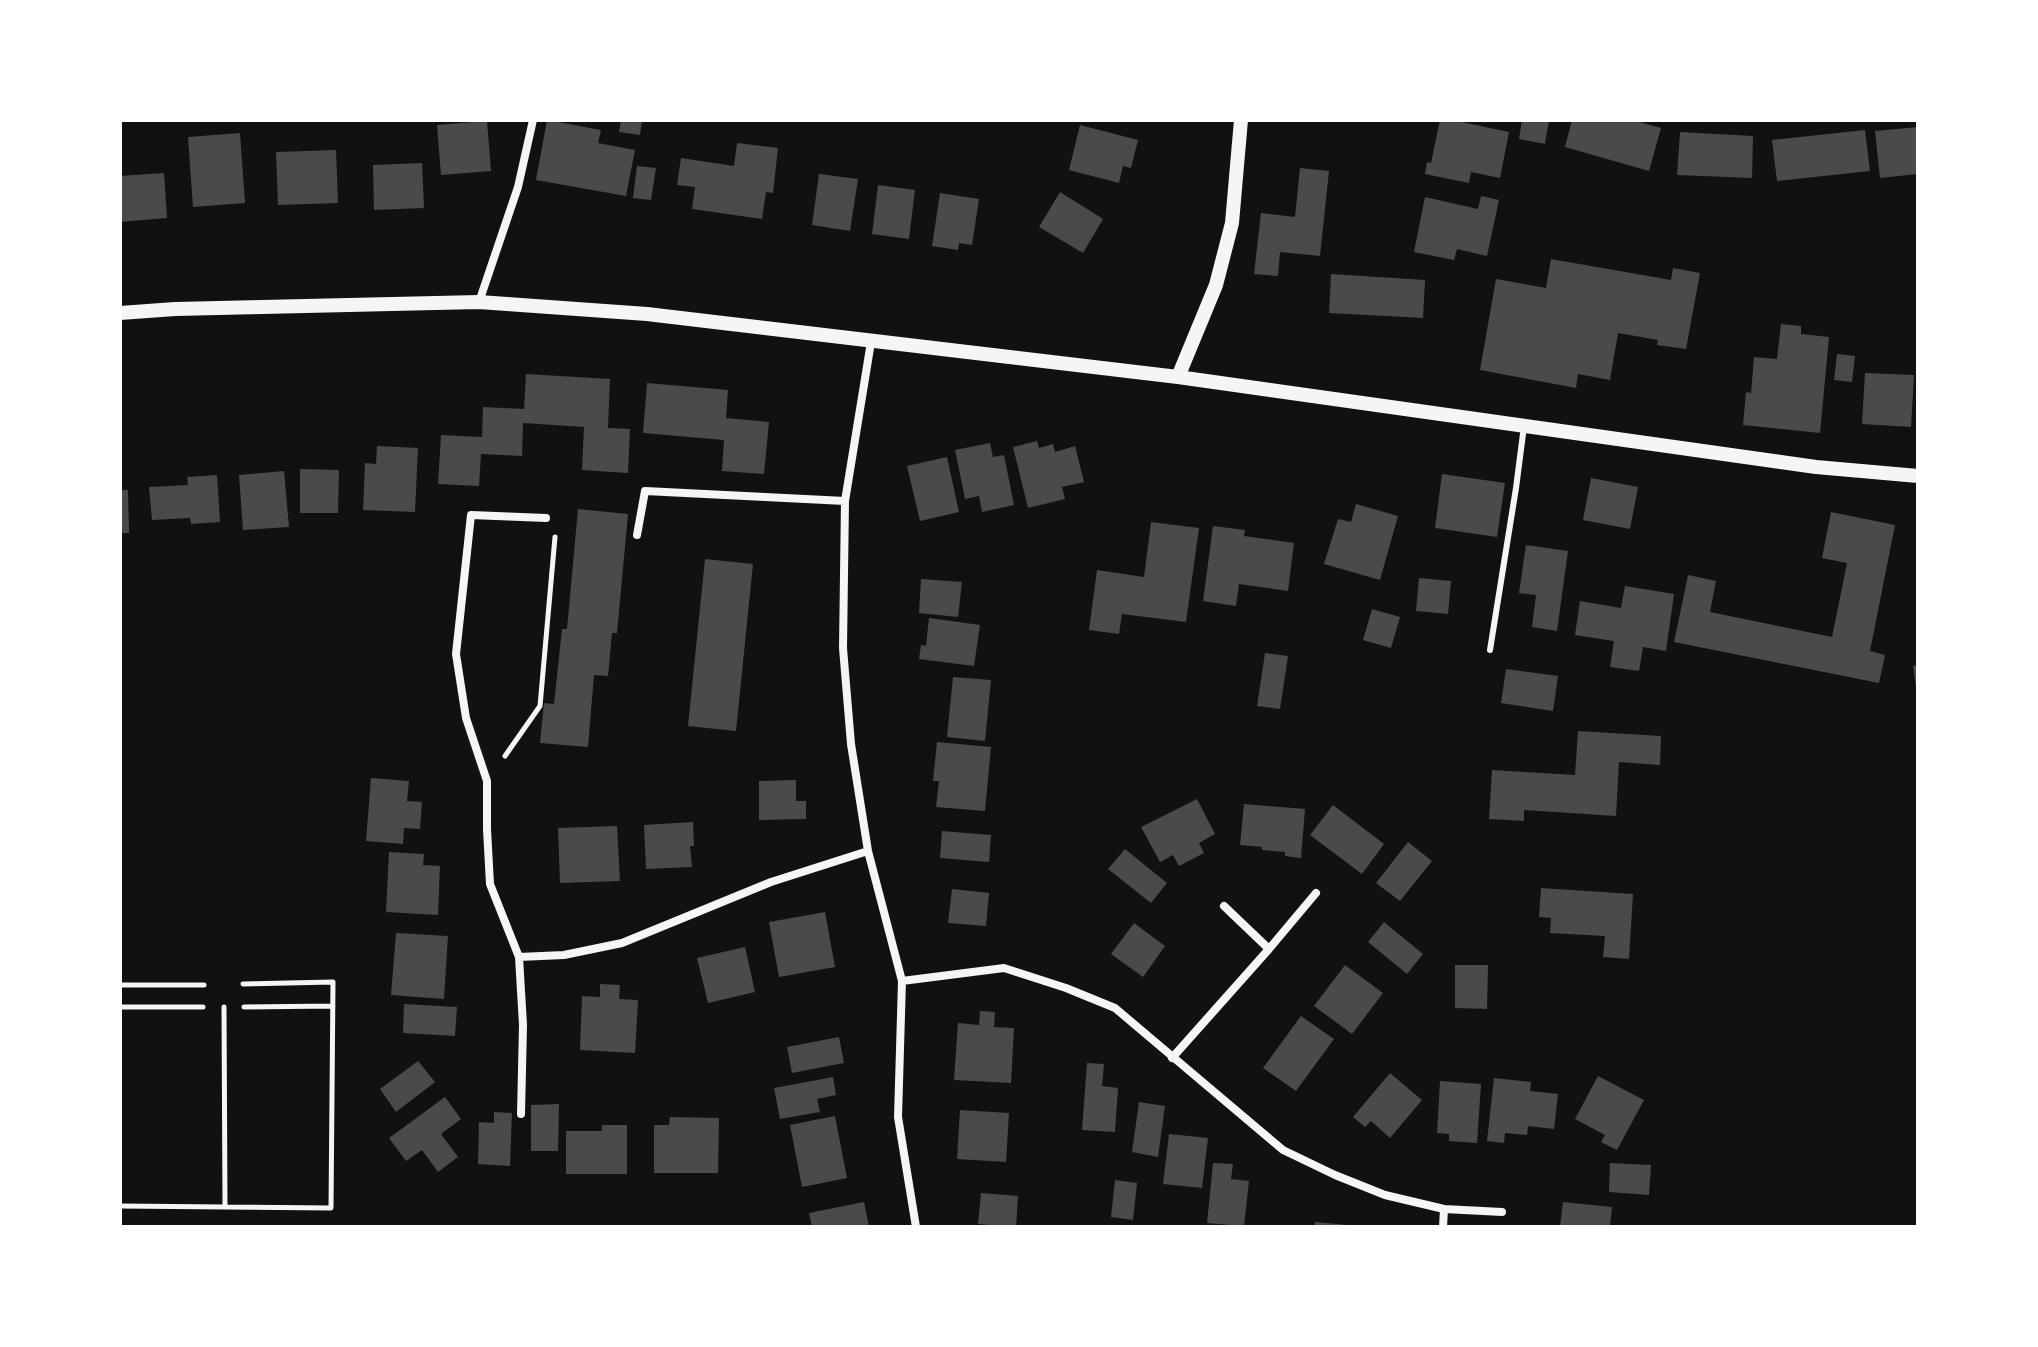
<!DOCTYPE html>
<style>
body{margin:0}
#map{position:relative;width:2038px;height:1347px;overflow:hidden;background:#111;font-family:Montserrat,sans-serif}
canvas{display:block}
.frame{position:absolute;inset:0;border:122px solid #fff;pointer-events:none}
</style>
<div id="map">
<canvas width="2038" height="1347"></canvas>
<div class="frame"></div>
</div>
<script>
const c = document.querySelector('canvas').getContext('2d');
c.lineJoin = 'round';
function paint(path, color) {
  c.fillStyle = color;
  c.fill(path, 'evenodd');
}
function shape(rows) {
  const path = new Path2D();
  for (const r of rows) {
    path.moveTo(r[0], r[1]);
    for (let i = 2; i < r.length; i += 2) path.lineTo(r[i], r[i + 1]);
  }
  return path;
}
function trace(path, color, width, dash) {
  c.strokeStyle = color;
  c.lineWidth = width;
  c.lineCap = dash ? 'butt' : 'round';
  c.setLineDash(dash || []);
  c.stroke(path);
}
paint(shape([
 [547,120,601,130,598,143,635,150,626,196,536,180],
 [621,120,642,120,640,135,619,132],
 [1440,120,1452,120,1509,132,1500,178,1471,172,1469,183,1425,174,1427,162,1431,163],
 [1522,120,1549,120,1545,144,1519,139],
 [1572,120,1632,120,1661,128,1649,171,1565,147],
 [487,121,491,171,441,175,437,125],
 [1080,125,1138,140,1131,168,1123,166,1119,183,1069,170],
 [1918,127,1918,174,1880,178,1875,131],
 [1865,130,1870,171,1777,181,1772,140],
 [1680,132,1753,136,1752,178,1677,175],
 [240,133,245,203,193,207,188,137],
 [737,143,778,148,773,193,766,192,762,219,692,209,695,187,677,185,681,158,734,166],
 [336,150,338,203,278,205,276,152],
 [422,163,424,208,374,210,373,165],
 [637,166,656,168,651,200,633,198],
 [1300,168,1329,171,1320,256,1280,252,1278,276,1254,274,1261,213,1295,217],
 [164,173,167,218,120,222,120,176],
 [819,174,858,179,850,231,812,225],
 [878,185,915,190,909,239,872,234],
 [1060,192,1103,219,1083,253,1039,227],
 [940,193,979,199,972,245,959,243,958,250,932,246],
 [1481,196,1499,200,1487,256,1457,249,1454,260,1414,252,1425,197,1478,209],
 [1551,259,1671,280,1673,268,1700,273,1686,349,1657,345,1658,340,1618,333,1610,380,1578,374,1576,388,1480,370,1496,279,1546,288],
 [1331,274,1425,280,1423,318,1329,313],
 [1781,324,1801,326,1801,334,1829,337,1820,433,1743,425,1746,392,1751,393,1754,357,1777,359],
 [1837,354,1855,356,1852,382,1834,380],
 [1865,373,1914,375,1911,427,1862,424],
 [526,374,610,379,608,428,630,429,628,473,582,470,584,427,523,423,522,456,481,454,479,486,438,484,441,435,482,437,483,407,524,409],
 [647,383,728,390,726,418,769,422,764,474,722,471,724,440,643,433],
 [1037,441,1039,448,1053,444,1055,452,1075,446,1084,482,1062,487,1065,499,1028,508,1013,447],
 [990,443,993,457,1004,455,1014,505,982,512,979,496,965,499,955,450],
 [377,446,418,448,415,512,363,510,365,463,376,464],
 [947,457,959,512,920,521,907,466],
 [300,469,339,470,338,513,300,513],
 [284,471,289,527,243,530,239,475],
 [1442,474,1505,483,1497,537,1435,528],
 [217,475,220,522,191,524,190,518,152,520,149,487,188,485,187,477],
 [1591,478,1638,487,1630,529,1583,520],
 [120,490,128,490,129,533,120,533],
 [1356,504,1398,516,1380,580,1324,564,1338,519,1351,522],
 [578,509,628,514,617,633,612,633,608,676,594,675,588,747,540,743,544,703,554,704,562,629,567,629],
 [1831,512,1895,525,1870,651,1885,655,1879,683,1674,642,1688,575,1716,581,1710,612,1832,637,1847,563,1822,558],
 [1151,522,1199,528,1186,622,1122,614,1119,634,1089,630,1097,570,1144,577],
 [1213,526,1245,530,1244,536,1294,543,1288,591,1239,584,1236,606,1203,601],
 [1526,545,1568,551,1557,631,1532,627,1536,595,1519,593],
 [705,559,753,564,736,731,688,726],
 [1419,578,1451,581,1448,614,1416,611],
 [921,579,962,582,958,617,919,613],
 [1625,586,1674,594,1666,651,1643,647,1639,671,1610,667,1614,641,1575,635,1580,601,1621,608],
 [1372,609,1400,617,1391,648,1363,640],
 [929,618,980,625,974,666,919,659,921,645,926,646],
 [1265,653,1288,656,1280,709,1257,706],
 [1918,665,1918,687,1916,687,1913,666],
 [1506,669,1558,676,1553,711,1501,703],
 [953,677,991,680,985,741,947,737],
 [1578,731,1661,736,1660,765,1619,762,1616,816,1524,810,1524,821,1489,819,1492,770,1575,775],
 [937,742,991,747,985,811,936,807,939,781,933,781],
 [371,778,409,781,407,801,422,802,420,829,404,828,403,844,366,841],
 [796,780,796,801,806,801,806,819,759,820,759,781],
 [1197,799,1215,834,1199,843,1204,853,1179,866,1173,855,1160,862,1141,827],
 [1244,804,1305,809,1301,858,1285,856,1285,852,1262,850,1262,847,1240,845],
 [1333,805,1384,844,1362,874,1310,835],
 [693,822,694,846,690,846,692,867,646,869,644,825],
 [617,826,620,881,560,883,558,828],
 [942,831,991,835,989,862,940,858],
 [1408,842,1432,861,1400,901,1376,883],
 [1125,849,1167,883,1151,903,1108,869],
 [389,852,424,854,423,865,440,866,438,915,386,912],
 [1541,888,1633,894,1629,959,1603,957,1605,936,1550,933,1551,918,1539,917],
 [952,889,989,893,986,926,948,923],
 [825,912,835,967,779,977,769,922],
 [1384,922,1423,954,1407,974,1368,942],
 [1134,923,1165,946,1143,977,1111,954],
 [396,933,448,936,444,999,391,995],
 [745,947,755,992,708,1003,697,958],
 [1345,965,1383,993,1352,1034,1314,1006],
 [1455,965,1488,965,1487,1009,1455,1008],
 [600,984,620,985,619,999,638,1000,635,1053,580,1050,582,996,600,997],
 [404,1004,457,1007,455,1036,403,1033],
 [980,1011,995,1012,994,1027,1014,1028,1011,1083,954,1080,958,1023,979,1025],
 [1301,1016,1334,1039,1296,1091,1263,1068],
 [839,1037,844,1063,792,1073,787,1047],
 [418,1061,435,1082,396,1112,380,1089],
 [1087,1063,1104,1064,1102,1086,1118,1088,1115,1132,1082,1130],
 [1390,1073,1422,1100,1390,1138,1371,1121,1365,1127,1353,1117],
 [1598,1076,1644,1100,1617,1150,1601,1142,1605,1135,1575,1119],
 [833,1077,836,1095,817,1099,820,1112,780,1119,774,1088],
 [1494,1078,1531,1082,1530,1091,1558,1094,1554,1129,1528,1126,1527,1135,1505,1133,1504,1143,1487,1141],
 [1440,1081,1481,1084,1477,1143,1449,1141,1449,1134,1437,1133],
 [445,1097,461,1119,441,1134,458,1157,438,1172,422,1150,406,1161,389,1138],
 [1139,1102,1165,1106,1158,1157,1132,1152],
 [559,1104,558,1151,531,1151,531,1105],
 [960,1110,1009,1113,1006,1162,957,1159],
 [494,1112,512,1113,510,1166,478,1164,479,1122,494,1123],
 [835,1116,847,1178,802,1187,790,1125],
 [670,1117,719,1118,718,1173,654,1173,654,1125,669,1125],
 [602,1125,627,1125,627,1174,566,1174,566,1131,602,1131],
 [1169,1134,1208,1138,1202,1188,1163,1184],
 [1213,1163,1233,1164,1231,1179,1249,1181,1244,1226,1207,1223],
 [1610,1163,1651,1165,1649,1195,1609,1192],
 [1115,1180,1137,1183,1133,1220,1111,1217],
 [981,1193,1018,1196,1016,1227,978,1224],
 [864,1202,869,1227,812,1227,809,1213],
 [1563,1202,1612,1207,1610,1227,1560,1227],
 [1315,1222,1348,1225,1348,1227,1315,1227]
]), '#4a4a4a');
trace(shape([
 [505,756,540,706,555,537],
 [120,985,204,985],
 [120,1007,203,1007],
 [224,1007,225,1205],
 [244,1007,333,1006],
 [120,1206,331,1208,333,982,243,984]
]), '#f5f5f5', 5);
trace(shape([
 [1490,650,1516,488,1524,426]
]), '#f5f5f5', 6);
trace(shape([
 [479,302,518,187,533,120],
 [871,342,845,501,843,648,851,744,868,851,902,981,898,1117,916,1227],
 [637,535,645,491,845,501],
 [1224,906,1269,949],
 [519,957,564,955,622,943,771,882,868,851],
 [902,981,1004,968,1066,988,1115,1008,1283,1150,1335,1175,1385,1195,1444,1209,1502,1212],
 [1172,1058,1269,949,1316,893],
 [521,1114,523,1025,519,957,490,884,487,829,487,781,466,718,456,654,471,515,546,518],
 [1443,1227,1444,1209]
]), '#f5f5f5', 8);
trace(shape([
 [120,313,175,309,479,302,647,314,1178,377,1816,467,1918,476],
 [1178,377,1216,285,1232,223,1241,120]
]), '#f5f5f5', 14);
</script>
